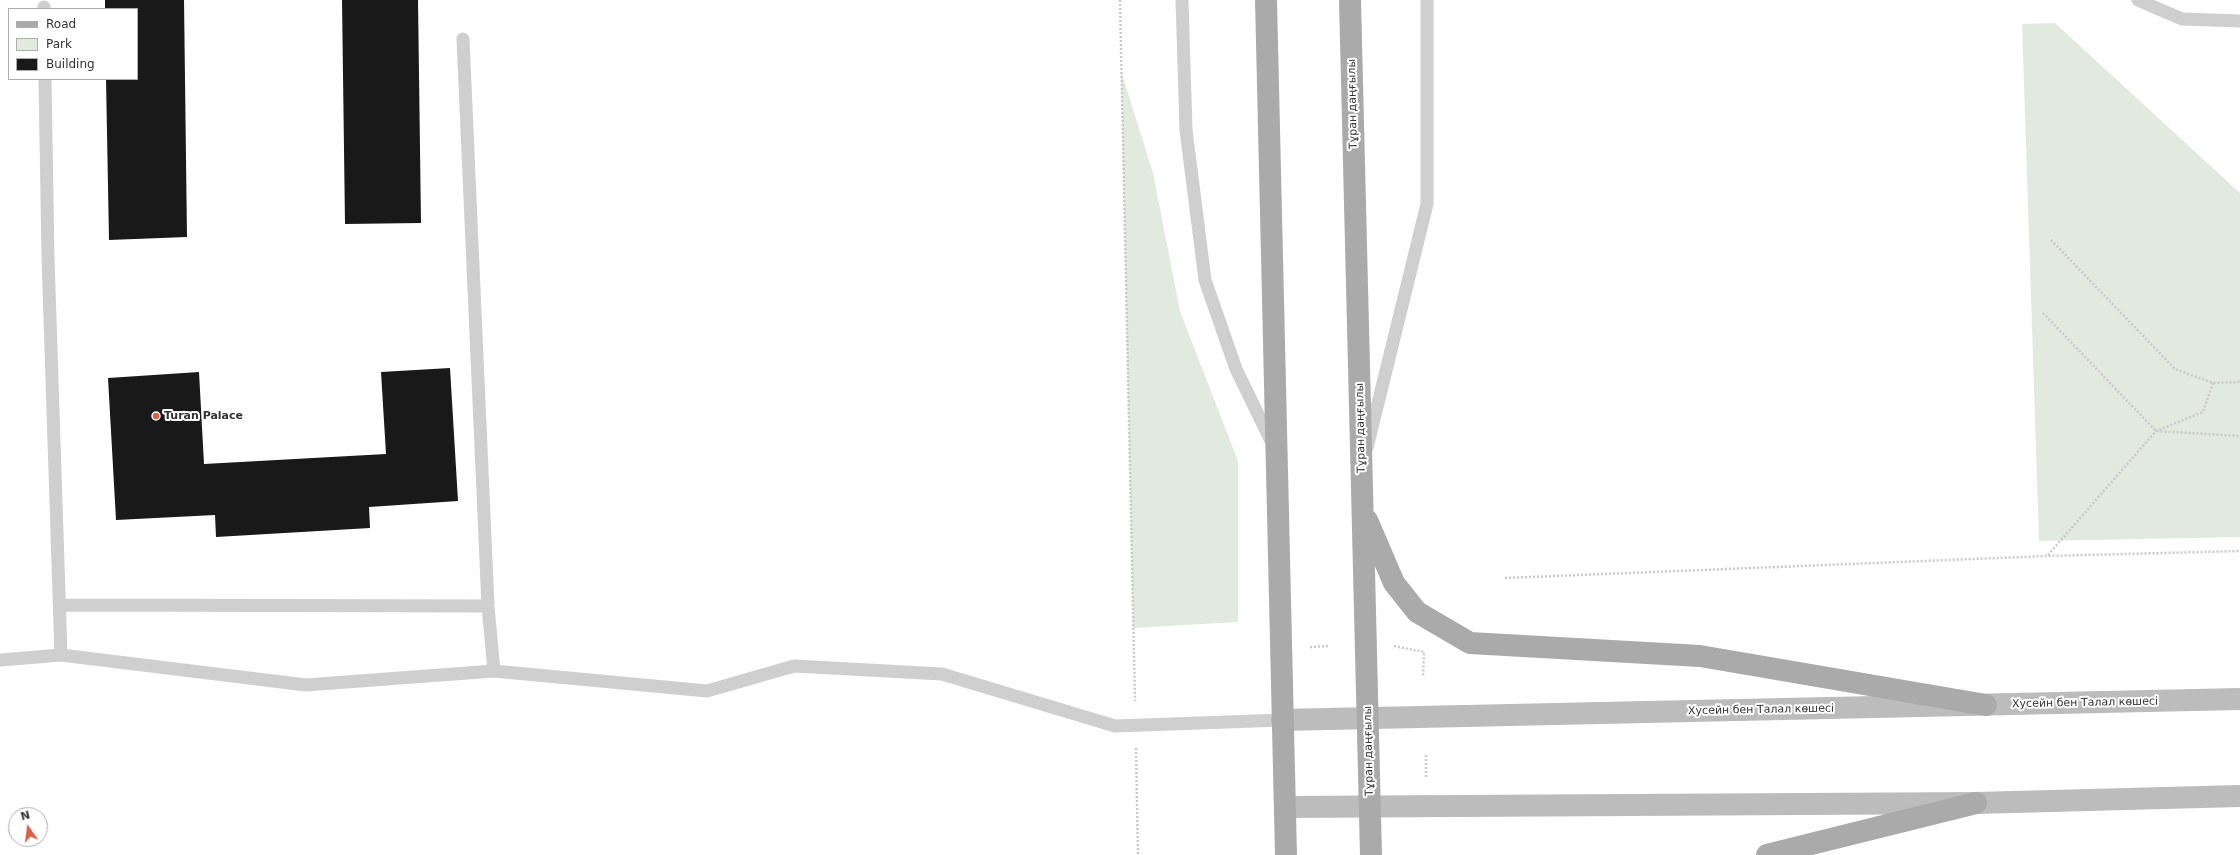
<!DOCTYPE html>
<meta charset="utf-8">
<style>
body{margin:0}
#map{position:relative;width:2240px;height:855px;overflow:hidden;background:#fff;font-family:"DejaVu Sans",sans-serif}
canvas{display:block}
.legend{position:absolute;left:8px;top:8px;width:130px;height:72px;box-sizing:border-box;background:#fff;border:1px solid #adadad;margin:0;padding:5px 7px;list-style:none;font-size:12px;color:#323232}
.legend li{display:flex;align-items:center;gap:8px;height:20px}
.legend b{width:20px;border:1px solid #adadad}
.north{position:absolute;left:8px;top:807px;width:40px;height:40px;box-sizing:border-box;background:#fff;border:1px solid #adadad;border-radius:50%;rotate:346deg;font-size:11px;font-weight:700;line-height:16px;text-align:center;color:#323232}
.north::after{content:'';display:block;margin:auto;width:14px;height:18px;background:#d36249;clip-path:polygon(50% 0,100% 100%,50% 72%,0 100%)}
</style>
<div id="map">
<canvas width="2240" height="855"></canvas>
<ul class="legend">
<li><b style="height:5px;background:#aaa"></b>Road</li>
<li><b style="height:11px;background:#e2eadf"></b>Park</li>
<li><b style="height:11px;background:#191919"></b>Building</li>
</ul>
<div class="north">N</div>
</div>
<script>
const c = document.querySelector('canvas').getContext('2d');
c.lineJoin = 'round';
function paint(path, color) {
  c.fillStyle = color;
  c.fill(path, 'evenodd');
}
function shape(rows) {
  const path = new Path2D();
  for (const r of rows) {
    path.moveTo(r[0], r[1]);
    for (let i = 2; i < r.length; i += 2) path.lineTo(r[i], r[i + 1]);
  }
  return path;
}
function trace(path, color, width, dash) {
  c.strokeStyle = color;
  c.lineWidth = width;
  c.lineCap = dash ? 'butt' : 'round';
  c.setLineDash(dash || []);
  c.stroke(path);
}
function label(font, color, halo, rows, align = 'center') {
  c.font = font + ' "DejaVu Sans",sans-serif';
  c.lineWidth = 4;
  c.setLineDash([]);
  c.textBaseline = 'middle';
  c.strokeStyle = halo;
  c.fillStyle = color;
  for (const [text, x, y, turn = 0] of rows) {
    c.save();
    c.translate(x, y);
    c.rotate((+turn || 0) * Math.PI / 180);
    c.textAlign = isNaN(turn) ? turn : align;
    if (halo) c.strokeText(text, 0, 0);
    c.fillText(text, 0, 0);
    c.restore();
  }
}
paint(shape([
 [2055,23,2240,193,2240,537,2039,541,2022,24],
 [1121,71,1153,173,1180,311,1238,461,1238,622,1133,628]
]), '#e2eadf');
paint(shape([
 [105,0,184,0,187,237,109,240,106,79,137,79,137,9,105,9],
 [342,0,418,0,421,223,345,224],
 [450,368,458,501,369,507,370,528,216,537,215,515,116,520,108,378,199,372,204,464,386,454,381,372]
]), '#191919');
trace(shape([
 [1120,0,1135,701],
 [2051,240,2175,369,2213,383,2240,382],
 [2043,313,2156,431,2240,436],
 [2048,555,2156,431,2203,412,2213,383],
 [1505,578,2047,556,2240,551],
 [1394,646,1424,652,1423,677],
 [1310,647,1330,646],
 [1136,748,1138,855],
 [1426,755,1426,777]
]), '#c9c9c9', 2.5, [2, 2]);
trace(shape([
 [1182,0,1186,130,1205,280,1236,369,1272,443],
 [2138,0,2182,19,2240,21],
 [44,7,44,9],
 [463,39,488,606,494,671],
 [45,79,48,258,61,655],
 [1367,448,1427,204,1427,0],
 [61,605,488,606],
 [0,660,61,655,306,685,494,671,707,691,794,666,942,674,1115,726,1282,720]
]), '#cfcfcf', 13);
trace(shape([
 [1282,720,2240,699],
 [1285,807,1976,803,2240,796]
]), '#bcbcbc', 22);
trace(shape([
 [1266,0,1286,855],
 [1350,0,1371,855],
 [1367,520,1394,583,1417,612,1470,643,1700,656,1986,705],
 [1767,855,1976,803]
]), '#aaa', 22);
for (const [x, y, r, color] of [
 [156,416,4,"#d36249"]
]) {
  const dot = new Path2D();
  dot.arc(x, y, r, 0, 2 * Math.PI);
  c.fillStyle = color;
  c.fill(dot);
  trace(dot, '#fff', 1.5);
}
label('11px', '#323232', '#fff', [
 ["Тұран даңғылы",1353,104,-91],
 ["Тұран даңғылы",1361,428,-91],
 ["Хусейн бен Талал көшесі",2085,703,-1],
 ["Хусейн бен Талал көшесі",1761,710,-1],
 ["Тұран даңғылы",1369,751,-91]
]);
label('bold 11px', '#323232', '#fff', [
 ["Turan Palace",164,416]
], 'left');
</script>
